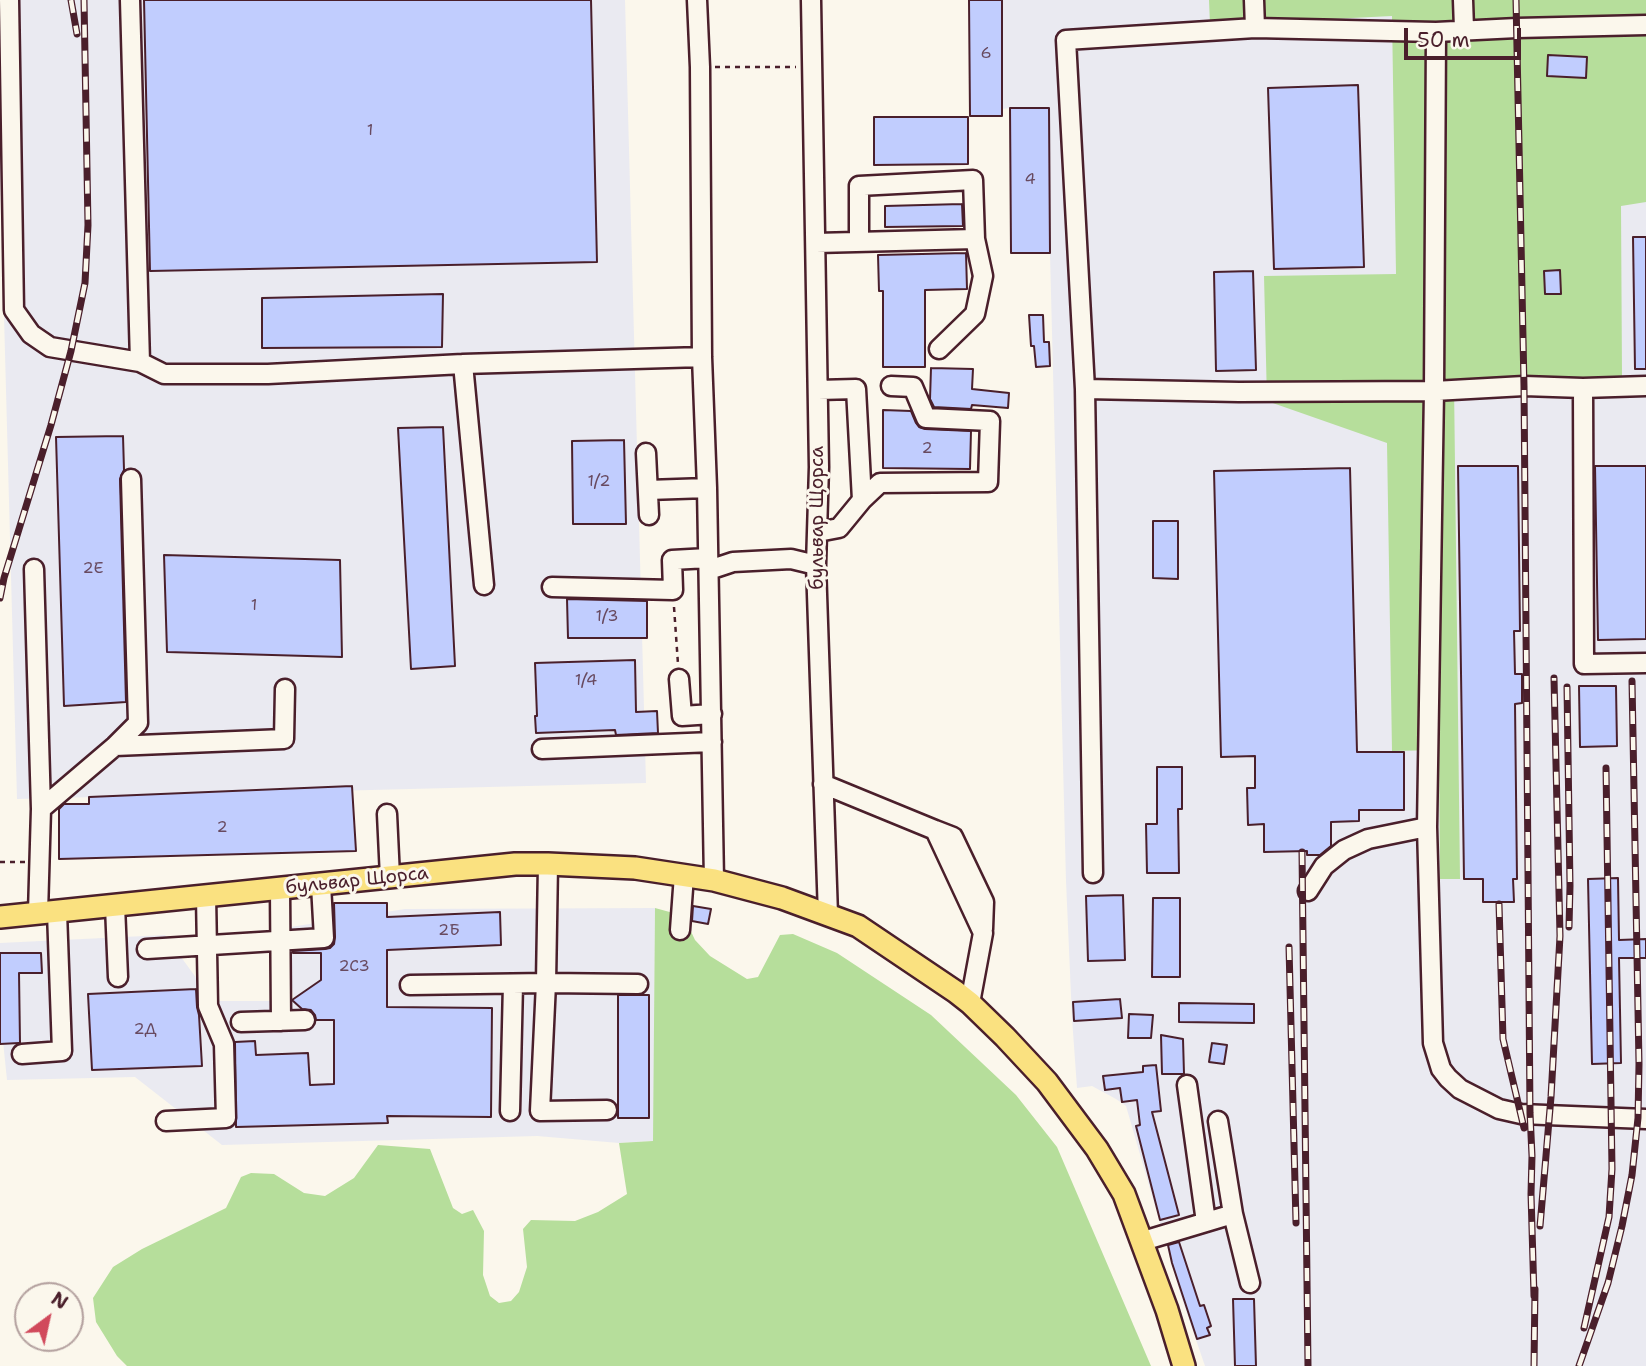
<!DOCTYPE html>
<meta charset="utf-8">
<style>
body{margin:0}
#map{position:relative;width:1646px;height:1366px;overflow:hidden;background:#fbf7ec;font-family:"Shantell Sans",sans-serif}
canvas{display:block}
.north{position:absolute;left:14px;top:1282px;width:70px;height:70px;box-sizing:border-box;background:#fbf7ec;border:2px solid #b4a19f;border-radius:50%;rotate:33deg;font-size:19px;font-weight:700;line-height:28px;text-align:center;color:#4a1f2b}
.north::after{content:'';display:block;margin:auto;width:24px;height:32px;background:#d1495b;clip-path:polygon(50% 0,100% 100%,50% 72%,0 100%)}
.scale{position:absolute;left:1404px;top:28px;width:117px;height:32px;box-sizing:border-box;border:4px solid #4a1f2b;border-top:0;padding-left:9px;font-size:21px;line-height:24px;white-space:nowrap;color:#4a1f2b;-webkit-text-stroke:5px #fbf7ec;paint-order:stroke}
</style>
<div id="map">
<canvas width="1646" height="1366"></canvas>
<div class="north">N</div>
<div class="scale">50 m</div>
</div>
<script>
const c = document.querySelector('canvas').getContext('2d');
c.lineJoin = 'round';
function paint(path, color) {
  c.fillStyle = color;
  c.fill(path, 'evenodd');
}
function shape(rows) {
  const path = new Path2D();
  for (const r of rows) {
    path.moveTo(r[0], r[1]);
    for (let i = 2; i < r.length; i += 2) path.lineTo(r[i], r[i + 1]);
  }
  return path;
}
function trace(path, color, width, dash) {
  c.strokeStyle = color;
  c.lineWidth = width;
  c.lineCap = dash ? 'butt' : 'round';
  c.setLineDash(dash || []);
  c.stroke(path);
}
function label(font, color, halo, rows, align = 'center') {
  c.font = font + ' "Shantell Sans",sans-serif';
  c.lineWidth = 6;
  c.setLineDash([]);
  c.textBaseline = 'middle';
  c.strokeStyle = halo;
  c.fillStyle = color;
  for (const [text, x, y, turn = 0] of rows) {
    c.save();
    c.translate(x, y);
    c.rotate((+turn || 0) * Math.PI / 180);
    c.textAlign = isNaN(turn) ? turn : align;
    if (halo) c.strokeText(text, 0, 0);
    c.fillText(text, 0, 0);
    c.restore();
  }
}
paint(shape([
 [0,0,625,0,646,783,17,799,0,167],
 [969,0,1646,0,1646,1366,1205,1366,1181,1296,1126,1106,1116,1099,1092,1086,1077,1088,1072,1018,1066,881,1050,254,1011,253,1010,108,1002,109,1002,116,970,116],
 [655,908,654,1141,619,1143,537,1136,222,1145,135,1077,7,1080,0,1012,0,943,165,935,213,1001,294,1001,284,928,405,909]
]), '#eaeaf1');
paint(shape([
 [1209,0,1646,0,1646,202,1621,206,1622,377,1454,383,1460,879,1440,879,1439,750,1392,751,1387,443,1267,401,1264,276,1396,274,1392,16,1210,25],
 [655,908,677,914,686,921,695,940,710,956,747,979,758,977,780,935,793,934,837,953,931,1015,1016,1095,1057,1147,1151,1366,127,1366,117,1356,96,1322,93,1298,113,1267,142,1249,226,1208,241,1177,251,1173,274,1174,304,1193,325,1196,354,1178,378,1145,430,1149,453,1208,462,1214,473,1210,484,1231,483,1275,490,1296,499,1303,511,1301,519,1292,527,1267,523,1229,531,1220,575,1221,598,1212,627,1194,619,1143,653,1141]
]), '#b6de9b');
const building = shape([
 [144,0,591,0,597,262,150,271,144,0],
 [969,0,1002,0,1002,116,970,116,969,0],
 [1548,55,1587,57,1586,78,1547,76,1548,55],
 [1358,85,1364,267,1274,269,1268,88,1358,85],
 [1010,108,1049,108,1050,253,1011,253,1010,108],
 [874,117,968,117,968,164,874,165,874,117],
 [962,204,963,226,885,227,885,206,962,204],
 [1633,237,1646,237,1646,369,1635,369,1633,237],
 [966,253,967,289,925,290,925,367,883,367,883,291,879,291,878,255,966,253],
 [1560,270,1561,294,1545,294,1544,271,1560,270],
 [1253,271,1256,370,1216,371,1214,272,1253,271],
 [443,294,442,347,262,348,262,298,443,294],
 [1029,315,1043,315,1044,342,1049,342,1050,366,1036,367,1034,346,1031,346,1029,315],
 [931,368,973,369,972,389,1009,393,1008,408,972,405,971,409,934,407,930,399,931,368],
 [883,410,911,411,916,423,919,427,925,429,971,431,970,469,883,468,883,410],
 [443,427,455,666,411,669,398,428,443,427],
 [123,436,124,470,120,479,126,702,64,706,56,437,123,436],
 [624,440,626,524,573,524,572,441,624,440],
 [1458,466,1518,466,1520,631,1514,631,1515,674,1522,674,1522,703,1515,704,1517,879,1513,879,1514,902,1483,902,1483,879,1464,879,1458,466],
 [1595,466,1646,466,1646,639,1598,640,1595,466],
 [1350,468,1357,752,1404,752,1404,810,1359,810,1359,821,1331,822,1331,846,1320,855,1307,855,1307,851,1264,852,1264,824,1248,825,1247,788,1255,788,1255,756,1221,757,1214,471,1350,468],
 [1153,521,1178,521,1178,579,1153,578,1153,521],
 [164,555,340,560,342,657,167,652,164,555],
 [567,599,647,601,647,638,568,638,567,599],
 [635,660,636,712,657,711,658,733,616,735,615,730,536,733,535,716,537,716,535,663,635,660],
 [1579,686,1616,686,1617,746,1580,747,1579,686],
 [1157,767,1182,767,1182,809,1178,809,1179,873,1147,873,1146,824,1157,824,1157,767],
 [352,786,356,851,59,859,59,809,64,804,89,804,89,797,352,786],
 [1618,878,1619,940,1646,939,1646,958,1619,958,1621,1063,1592,1064,1588,879,1618,878],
 [1123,895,1125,960,1088,961,1086,896,1123,895],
 [1153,898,1180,898,1180,977,1152,977,1153,898],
 [334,903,387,903,387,917,500,912,501,945,387,950,387,1007,492,1008,491,1117,387,1116,388,1123,236,1127,235,1042,255,1041,256,1055,308,1053,310,1085,334,1084,334,1020,316,1020,315,1015,311,1010,302,1009,292,1000,321,980,321,953,293,953,293,951,325,949,330,948,334,944,335,937,334,903],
 [693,906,711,909,708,924,692,921,693,906],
 [0,953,41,953,42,973,19,973,20,1043,19,1043,0,1044,0,953],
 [196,989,197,1007,199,1015,202,1066,92,1070,88,994,196,989],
 [618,995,649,995,649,1118,618,1118,618,995],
 [1120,999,1122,1018,1074,1021,1073,1002,1120,999],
 [1179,1003,1254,1004,1254,1023,1179,1022,1179,1003],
 [1129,1014,1153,1015,1151,1038,1128,1038,1129,1014],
 [1161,1035,1183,1039,1184,1074,1162,1074,1161,1035],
 [1212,1043,1227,1045,1224,1064,1209,1062,1212,1043],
 [1156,1065,1161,1111,1152,1112,1179,1215,1160,1220,1136,1126,1140,1125,1137,1100,1122,1102,1120,1088,1105,1090,1103,1076,1143,1072,1143,1066,1156,1065],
 [1179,1242,1200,1306,1204,1305,1211,1326,1207,1328,1210,1335,1197,1339,1172,1263,1168,1245,1179,1242],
 [1233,1299,1254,1299,1256,1366,1235,1366,1233,1299]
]);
paint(building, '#c1cdfe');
trace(building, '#4a1f2b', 2);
const minor = shape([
 [9,0,14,310,31,334,50,347,140,362],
 [130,0,140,362,164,374,268,374,463,364,702,357],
 [697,0,700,67,702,357,707,488,714,880],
 [811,0,819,467,816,565,828,915],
 [1254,0,1255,28],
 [1463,0,1464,29],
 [1436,32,1434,391,1427,827,1433,1043,1441,1069,1448,1078,1460,1089,1499,1109,1521,1114,1646,1119],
 [859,242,859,186,973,180,975,239,983,276,975,314,939,349],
 [816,243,975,239],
 [463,364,484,585],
 [1583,388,1584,664,1646,663],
 [1085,389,1239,392,1434,391,1524,386,1583,388,1646,386],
 [818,390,856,389,862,500],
 [646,453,649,515],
 [648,490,707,488],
 [818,532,839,528,862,500,880,483,988,482,990,421,926,418,913,387,891,386],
 [34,569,41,809,38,913],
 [709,570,733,562,791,559,816,565],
 [552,587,673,590,672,560,708,558],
 [679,679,682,716,712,714],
 [115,746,284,739,285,689],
 [542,749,712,742],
 [823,784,935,830,983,933,970,1003],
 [41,809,115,746,138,723,131,479],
 [387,814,390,877],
 [935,830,953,837,984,902,983,929],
 [548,864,546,983,540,1111,607,1110],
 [1093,873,1085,389,1066,40,1255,28,1436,32,1517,28,1646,25],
 [280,889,281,1021],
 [1308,891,1324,866,1344,850,1368,839,1427,827],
 [115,906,118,977],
 [680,930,684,875],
 [147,949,324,938,321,885],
 [410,985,546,983,638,984],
 [241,1022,305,1020],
 [22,1054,62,1051,57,912],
 [1187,1085,1206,1222],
 [510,1111,513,984],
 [166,1121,226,1118,224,1044,208,1006,206,896],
 [1233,1214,1250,1283],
 [1143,1241,1233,1214,1218,1121]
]);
const major = shape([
 [0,917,515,864,548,864,635,868,714,880,782,898,858,926,956,992,970,1003,1005,1037,1047,1082,1097,1149,1124,1194,1167,1310,1184,1366]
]);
trace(minor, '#4a1f2b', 23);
trace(major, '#4a1f2b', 26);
trace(shape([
 [715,67,796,67],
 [674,607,678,664],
 [0,862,25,862]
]), '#4a1f2b', 2.5, [5, 5]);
trace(minor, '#fbf7ec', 18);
trace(major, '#fae180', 21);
const rail = shape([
 [71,0,77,34],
 [1516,0,1524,386,1530,1113,1532,1156,1531,1194,1534,1296],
 [0,598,4,578,51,425,71,351,85,283,88,225,84,0],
 [1567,687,1570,886,1569,927],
 [1302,852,1308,1366],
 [1499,904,1503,1039,1524,1128],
 [1289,947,1296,1223],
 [1540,1226,1551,1097,1560,936,1554,678],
 [1584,1328,1609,1217,1612,1169,1606,768],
 [1534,1366,1535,1289],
 [1579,1366,1608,1283,1622,1226,1632,1175,1638,1118,1639,1064,1632,681]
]);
trace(rail, '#4a1f2b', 7);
trace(rail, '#fbf7ec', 4.5, [13]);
label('16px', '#684a60', null, [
 ["6",986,54],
 ["1",370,131],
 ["4",1030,180],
 ["2",927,449],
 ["1/2",599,482],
 ["2Е",93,569],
 ["1",254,606],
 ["1/3",607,617],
 ["1/4",586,681],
 ["2",222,828],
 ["2Б",449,931],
 ["2С3",354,967],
 ["2Д",145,1030]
]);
label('19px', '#4a1f2b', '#fbf7ec', [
 ["бульвар Щорса",818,518,-90],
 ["бульвар Щорса",357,881,-6]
]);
</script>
